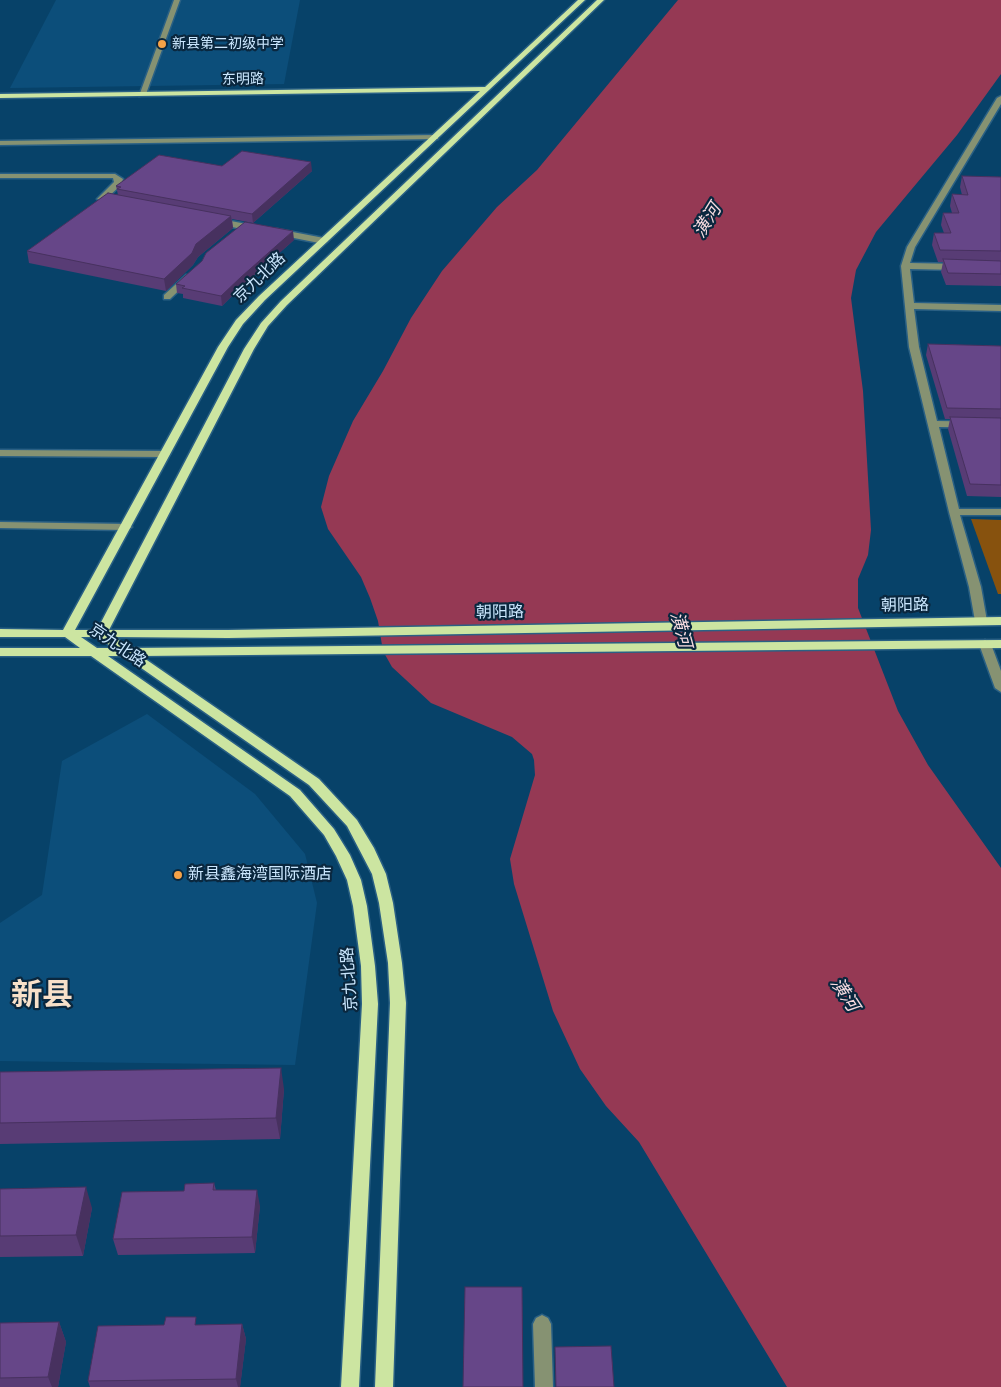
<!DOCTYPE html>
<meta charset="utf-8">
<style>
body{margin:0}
canvas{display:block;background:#074269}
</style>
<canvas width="1001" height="1387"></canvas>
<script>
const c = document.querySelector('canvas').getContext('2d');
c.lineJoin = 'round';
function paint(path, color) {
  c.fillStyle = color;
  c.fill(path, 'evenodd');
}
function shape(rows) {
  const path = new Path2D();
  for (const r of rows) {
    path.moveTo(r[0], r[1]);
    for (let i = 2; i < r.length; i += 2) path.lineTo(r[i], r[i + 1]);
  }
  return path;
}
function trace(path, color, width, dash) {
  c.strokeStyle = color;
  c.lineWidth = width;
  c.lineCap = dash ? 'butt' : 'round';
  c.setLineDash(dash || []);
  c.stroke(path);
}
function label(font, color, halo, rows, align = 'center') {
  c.font = font + ' "DM Sans","Noto Sans SC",sans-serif';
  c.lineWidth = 4.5;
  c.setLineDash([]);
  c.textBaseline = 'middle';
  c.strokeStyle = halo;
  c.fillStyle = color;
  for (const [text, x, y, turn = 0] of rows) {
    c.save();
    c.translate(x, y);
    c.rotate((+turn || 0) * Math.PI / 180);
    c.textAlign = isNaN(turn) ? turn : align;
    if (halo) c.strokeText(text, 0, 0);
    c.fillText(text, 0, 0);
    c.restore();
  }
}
paint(shape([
 [56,0,300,0,284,84,10,88],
 [147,714,255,794,305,854,317,903,295,1065,0,1061,0,923,42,895,62,761]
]), '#0c4e7a');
paint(shape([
 [971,519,1001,520,1001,594,998,594]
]), '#87520e');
paint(shape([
 [678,0,1001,0,1001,74,957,135,876,232,856,270,851,298,863,391,871,530,868,555,858,579,858,608,898,711,928,765,1001,868,1001,1387,787,1387,639,1142,606,1106,580,1069,553,1011,514,884,510,859,535,775,534,760,532,754,512,737,431,703,392,667,383,651,378,621,370,598,361,577,328,529,321,507,329,476,353,421,383,371,411,318,442,271,497,207,537,170]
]), '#953954');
const minor = shape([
 [174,0,180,0,146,94,139,96,174,0],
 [1001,96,1001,104,915,247,910,263,959,264,963,267,959,270,910,269,914,303,1001,305,1001,311,914,309,919,347,937,421,1001,422,1001,428,939,427,959,509,1001,509,1001,515,960,515,981,587,987,621,981,625,975,621,969,587,949,512,909,347,901,266,907,247,997,98,1001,96],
 [438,135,438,139,435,139,0,145,0,141,438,135],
 [0,174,115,174,123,179,121,185,107,198,114,201,110,203,97,199,114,182,113,178,0,178,0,174],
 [215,218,257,226,261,229,257,232,212,223,211,221,215,218],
 [277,229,324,238,328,241,324,244,274,234,273,232,277,229],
 [186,275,193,277,170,299,164,299,164,295,186,275],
 [0,450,165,451,170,454,165,457,0,456,0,450],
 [0,522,126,524,132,527,126,530,0,528,0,522],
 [985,640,991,644,1001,671,1001,692,995,688,979,644,985,640],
 [542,1315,548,1318,551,1324,553,1387,535,1387,533,1324,536,1318,542,1315]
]);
const major = shape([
 [578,0,585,0,265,300,243,324,228,347,75,630,97,630,244,349,261,323,281,301,597,0,604,0,287,305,268,326,254,349,109,630,228,630,1001,617,1001,625,228,638,114,637,130,648,1001,640,1001,648,141,656,319,779,357,820,374,848,386,874,393,903,402,963,406,1003,393,1387,375,1387,390,1003,388,963,379,903,372,874,347,826,309,785,124,656,108,656,300,790,334,829,350,855,361,880,367,906,375,966,378,1004,359,1387,341,1387,362,1004,361,966,353,906,347,880,336,856,324,835,290,796,91,656,0,656,0,648,80,648,65,637,0,637,0,629,63,630,218,347,236,320,259,296,480,91,0,98,0,94,485,87,578,0],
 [81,637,98,637,113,648,97,648,81,637]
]);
trace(minor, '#2a6084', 3);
trace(major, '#2a6084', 3);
paint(minor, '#869272');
paint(major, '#cce5a1');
paint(shape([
 [222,166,312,171,253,223,232,219,233,228,198,257,193,265,166,291,29,263,27,251,118,195,116,186],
 [962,176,1001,177,1001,286,946,285,941,272,943,262,938,262,932,245,934,233,944,233,941,225,943,213,952,213,950,206,952,194,962,195,960,187],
 [294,240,242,286,222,306,183,298,183,294,177,293,176,284],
 [928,344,1001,346,1001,497,967,496,948,429,950,419,945,419,926,355],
 [0,1072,284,1089,280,1139,0,1144],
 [214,1183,216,1190,260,1206,255,1253,118,1255,113,1239,184,1191],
 [0,1189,92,1208,83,1256,0,1257],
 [59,1322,66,1342,58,1387,0,1387,0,1323],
 [242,1324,246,1339,240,1387,90,1387,88,1381,198,1325]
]), '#583c75');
paint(shape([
 [311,162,312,171,253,223,252,214],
 [231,216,233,228,198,257,193,265,166,291,164,279,196,244],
 [293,231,294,240,242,286,222,306,221,296,241,277],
 [281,1068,284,1089,280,1139,276,1118],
 [86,1187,92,1208,83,1256,76,1235],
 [257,1190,260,1206,255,1253,252,1237],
 [59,1322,66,1342,58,1387,52,1387,48,1377],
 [242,1324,246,1339,240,1387,238,1387,236,1379]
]), '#47315f');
const building = shape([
 [242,151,311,162,252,214,117,189,121,187,116,186,159,155,222,166,242,151],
 [962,176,1001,177,1001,251,940,250,934,233,951,233,943,213,959,213,952,194,968,195,962,176],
 [108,193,231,216,196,244,192,253,164,279,27,251,108,193],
 [245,222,293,231,241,277,221,296,182,288,185,286,176,284,202,261,206,253,245,222],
 [943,259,1001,261,1001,274,948,273,943,259],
 [928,344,1001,346,1001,409,947,408,928,344],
 [950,417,1001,418,1001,485,970,484,950,417],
 [281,1068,276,1118,0,1123,0,1072,281,1068],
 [214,1183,213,1190,257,1190,252,1237,113,1239,122,1192,184,1191,185,1184,214,1183],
 [86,1187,76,1235,0,1236,0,1189,86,1187],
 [465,1287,522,1287,523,1387,463,1387,465,1287],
 [166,1317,196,1317,195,1325,242,1324,236,1379,88,1381,98,1326,164,1325,166,1317],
 [59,1322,48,1377,0,1378,0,1323,59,1322],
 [611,1346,614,1387,556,1387,555,1347,611,1346]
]);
paint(building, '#664688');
trace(building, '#47315f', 1);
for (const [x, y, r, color] of [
 [162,44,5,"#f6a247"],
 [178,875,5,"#f6a247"]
]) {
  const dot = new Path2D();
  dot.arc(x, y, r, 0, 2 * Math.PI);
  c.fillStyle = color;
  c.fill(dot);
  trace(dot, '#0a273e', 2);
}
label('14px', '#cbe7fe', '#0a273e', [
 ["新县第二初级中学",172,44]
], 'left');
label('14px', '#cbe7fe', '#0a273e', [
 ["东明路",243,80,-1]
]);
label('16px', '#cbe7fe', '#0a273e', [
 ["京九北路",260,278,-44],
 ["朝阳路",905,606,-1],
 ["朝阳路",500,613,-1],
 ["京九北路",117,646,34],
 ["京九北路",350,979,-94]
]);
label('16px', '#cbe7fe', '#0a273e', [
 ["新县鑫海湾国际酒店",188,875]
], 'left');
label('italic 18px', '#f7dbe0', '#0a273e', [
 ["潢河",708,221,-58],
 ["潢河",680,630,75],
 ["潢河",844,995,57]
]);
label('bold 31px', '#f8e0c9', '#0a273e', [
 ["新县",42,997]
]);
</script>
